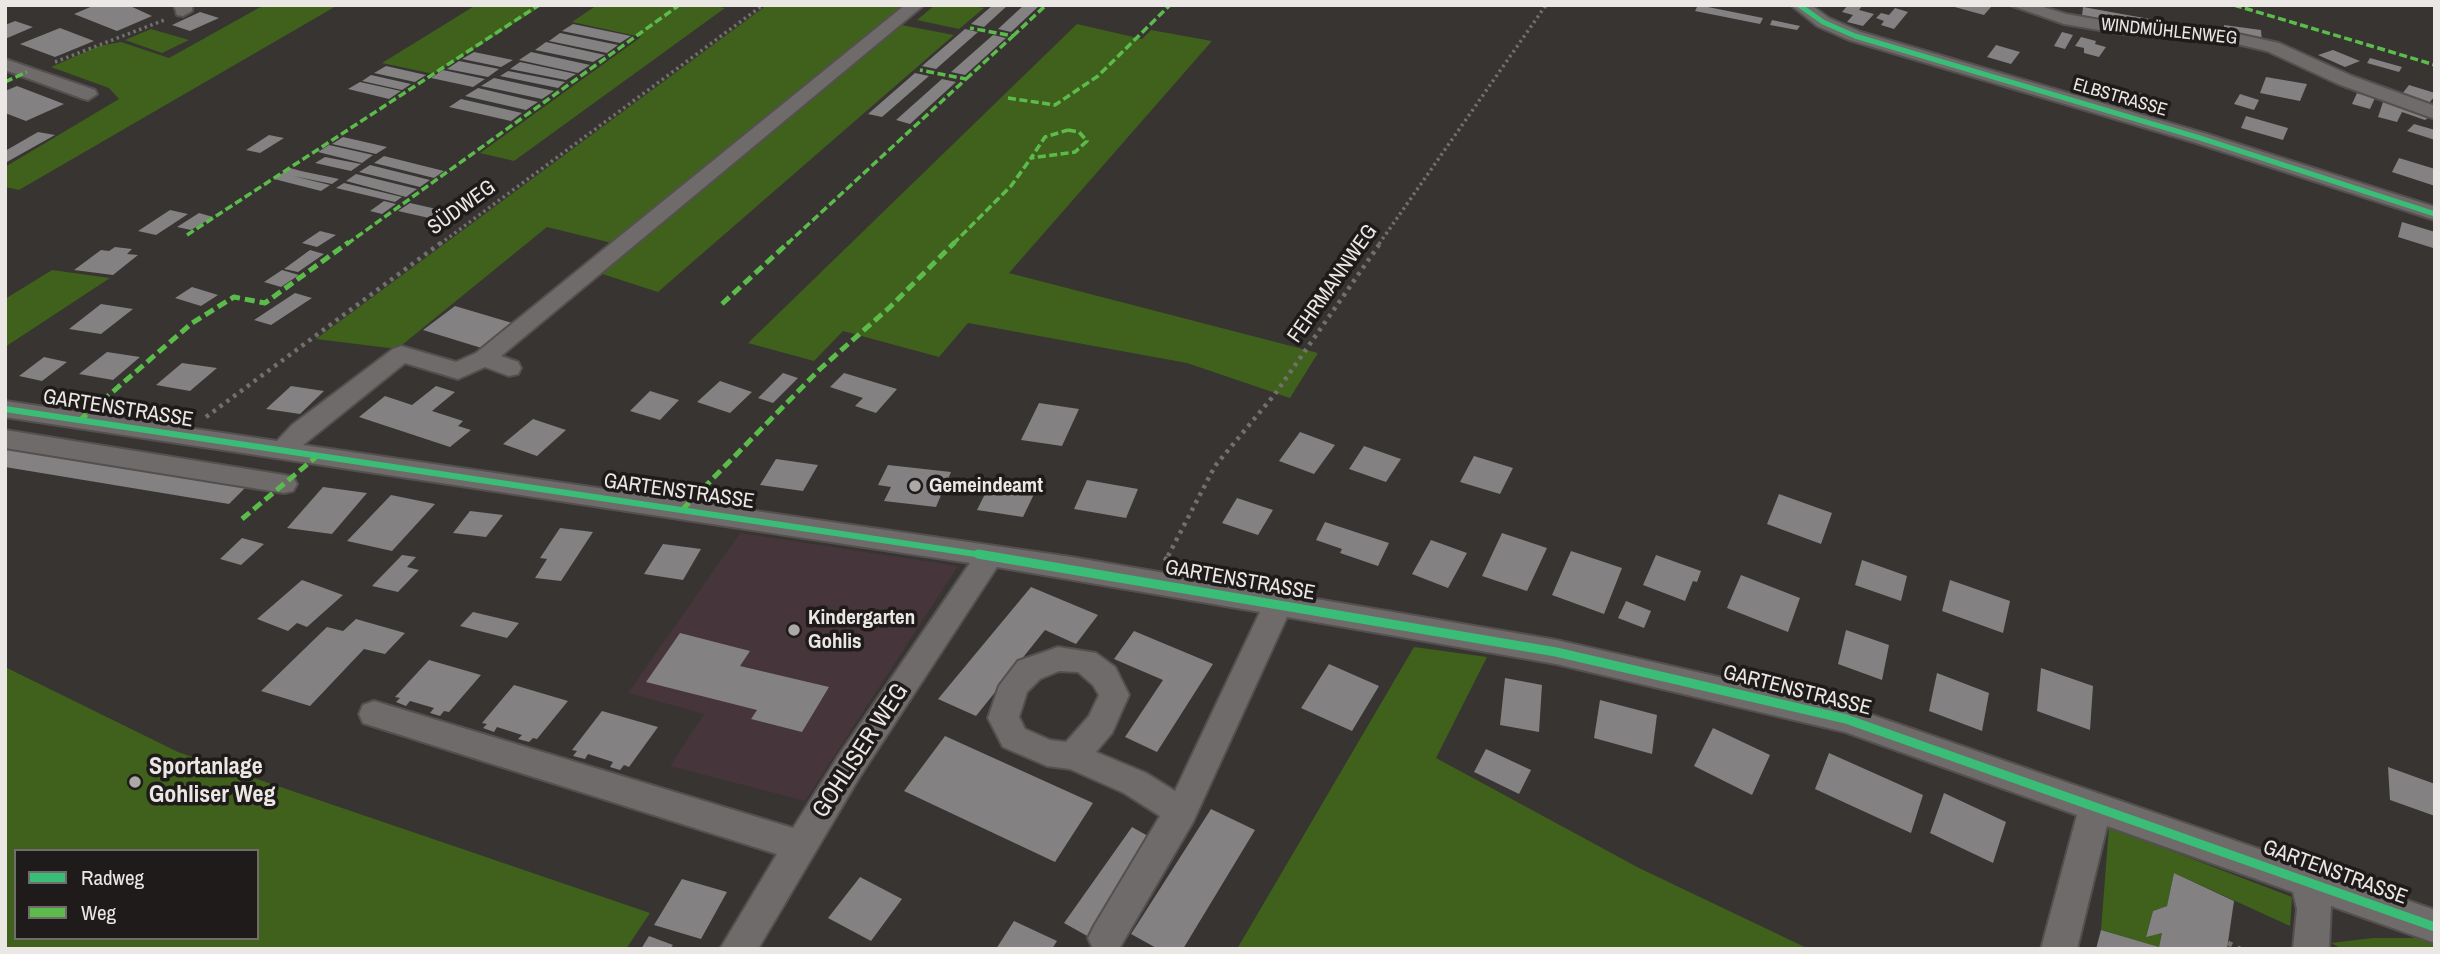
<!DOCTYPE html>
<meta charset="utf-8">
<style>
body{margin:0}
#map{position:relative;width:2440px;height:954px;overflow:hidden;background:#373432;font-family:"Archivo Narrow",sans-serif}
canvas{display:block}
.frame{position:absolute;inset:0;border:7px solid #ebe7e5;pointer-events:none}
.legend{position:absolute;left:14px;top:849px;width:245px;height:91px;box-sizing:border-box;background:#1e1b1a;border:2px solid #706d6b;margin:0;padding:9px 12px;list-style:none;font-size:21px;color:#ebe7e5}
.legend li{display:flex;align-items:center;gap:14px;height:35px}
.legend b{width:35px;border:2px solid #706d6b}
</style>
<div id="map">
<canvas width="2440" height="954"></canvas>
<div class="frame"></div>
<ul class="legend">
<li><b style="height:9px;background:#3abd76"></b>Radweg</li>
<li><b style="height:9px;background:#5cbc4b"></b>Weg</li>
</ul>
</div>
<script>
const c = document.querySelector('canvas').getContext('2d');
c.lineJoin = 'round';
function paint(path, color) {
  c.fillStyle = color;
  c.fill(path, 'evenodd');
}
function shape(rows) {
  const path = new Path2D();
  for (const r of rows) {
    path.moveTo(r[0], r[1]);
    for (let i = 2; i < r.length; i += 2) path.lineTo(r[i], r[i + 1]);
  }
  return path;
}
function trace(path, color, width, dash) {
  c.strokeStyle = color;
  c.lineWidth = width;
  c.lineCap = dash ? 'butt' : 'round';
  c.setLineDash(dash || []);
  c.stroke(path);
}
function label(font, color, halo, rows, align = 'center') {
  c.font = font + ' "Archivo Narrow",sans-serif';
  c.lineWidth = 7;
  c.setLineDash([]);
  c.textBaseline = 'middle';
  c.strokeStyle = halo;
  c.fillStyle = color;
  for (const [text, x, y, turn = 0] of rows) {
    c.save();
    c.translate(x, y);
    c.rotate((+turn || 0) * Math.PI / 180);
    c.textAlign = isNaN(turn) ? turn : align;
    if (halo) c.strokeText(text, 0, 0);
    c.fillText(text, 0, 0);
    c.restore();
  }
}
paint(shape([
 [740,533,958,566,805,801,670,766,704,714,628,693]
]), '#47353c');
paint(shape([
 [264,5,338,5,19,190,5,187,5,167,119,99,109,88,51,67,99,46,121,42,169,58],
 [476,5,543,5,434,74,382,63],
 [597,5,710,5,725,8,514,161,480,153,641,37,572,22],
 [767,5,918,5,896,24,954,35,658,292,593,271,624,246,547,227,397,349,316,339],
 [935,5,968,5,984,8,959,29,917,20],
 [1077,24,1142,39,1151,30,1212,41,1009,273,1318,353,1290,398,1187,363,968,323,939,357,843,331,814,361,748,343],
 [151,29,189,40,162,53,125,40],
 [52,270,110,278,5,347,5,299],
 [1414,647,1487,657,1436,758,1639,868,1809,949,1237,949],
 [5,667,178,752,650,913,626,949,5,949],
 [16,851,257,851,257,938,16,938],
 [2109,827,2292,897,2290,926,2174,873,2167,906,2153,911,2146,936,2162,933,2159,947,2101,930],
 [2373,938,2419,938,2435,943,2435,949,2342,949,2331,943]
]), '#3f611b');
paint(shape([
 [95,5,128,5,152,16,117,31,74,14],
 [993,5,1008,5,984,27,971,24],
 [1024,5,1040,5,1011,32,998,29],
 [1698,5,1763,18,1760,24,1695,11],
 [1848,5,1862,6,1859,10,1874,14,1863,26,1847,22,1853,15,1842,12],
 [1986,5,1991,7,1984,15,1951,6],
 [2083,7,2161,21,2161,28,2082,16],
 [1895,8,1908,12,1894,29,1881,25,1884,21,1876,18,1881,13,1889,15],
 [200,12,219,18,190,31,172,25],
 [1772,20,1800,26,1797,30,1770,25],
 [15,21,33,27,5,39,5,25],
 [573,24,631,36,620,43,562,31],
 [2224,25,2261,30,2262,42,2224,35],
 [60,28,94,41,55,57,20,44],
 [965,29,978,32,936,69,922,66],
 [2062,32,2073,35,2065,49,2054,46],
 [560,33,618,45,607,53,549,41],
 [993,35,1006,38,965,75,951,72],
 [2081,37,2096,41,2095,44,2106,47,2099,57,2084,53,2084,48,2075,46],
 [546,42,605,55,593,62,535,50],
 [1996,45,2020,52,2011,64,1987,57],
 [2333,50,2360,61,2345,67,2318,55],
 [474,52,513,60,501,67,462,59],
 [531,52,590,65,578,73,519,60],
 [2370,58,2402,67,2399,72,2367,63],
 [459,61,499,69,488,77,447,69],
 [520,62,576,74,566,80,510,69],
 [386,66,426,75,415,82,374,73],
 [443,70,485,79,473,87,431,78],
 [508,71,565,82,558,88,500,76],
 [915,73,929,76,882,117,868,114],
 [371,75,411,84,402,90,362,81],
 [2266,77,2307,84,2300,101,2260,93],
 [494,78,554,91,542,99,481,86],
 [942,79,956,82,910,124,896,120],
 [360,82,401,91,389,99,348,89],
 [2409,85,2435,93,2435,96,2429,103,2402,94],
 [17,86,64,104,26,121,5,113,5,91],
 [478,88,538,102,526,110,465,96],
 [2139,93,2171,103,2164,115,2131,105],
 [2357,93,2375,98,2370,109,2352,104],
 [2240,94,2259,100,2254,110,2234,104],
 [461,99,522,113,511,121,449,107],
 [2384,99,2431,116,2425,120,2402,112,2397,122,2378,117],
 [2246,116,2288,128,2283,140,2241,128],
 [2414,124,2435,130,2435,140,2407,131],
 [38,132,55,135,5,163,5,151],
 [269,135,284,138,260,153,246,150],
 [343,137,387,147,376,154,332,144],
 [329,145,373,155,362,163,318,152],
 [384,156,444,171,434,178,374,163],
 [325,157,361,164,351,171,315,163],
 [2399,158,2435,169,2435,186,2392,172],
 [370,165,430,180,420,187,359,172],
 [290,168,301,171,339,179,332,184,293,176,330,185,321,191,274,179],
 [356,174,417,189,406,197,346,181],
 [344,183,402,197,395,202,336,188],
 [384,201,396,204,382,214,370,211],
 [410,203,441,210,429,218,398,211],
 [170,210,188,214,156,235,138,231],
 [199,213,213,217,191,230,177,227],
 [2402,222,2435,232,2433,248,2398,237],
 [320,231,336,235,317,247,302,243],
 [115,247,132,249,127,254,138,255,113,275,74,270,101,250,109,251],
 [310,250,324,254,298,272,284,269],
 [282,270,299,275,281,287,264,282],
 [192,287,218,295,201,306,175,298],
 [295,293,312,298,271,325,254,320],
 [101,304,133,309,101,334,69,329],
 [455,306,519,325,488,350,423,330],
 [107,352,140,357,113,380,79,374],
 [44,357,67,362,42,381,19,376],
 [182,363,217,368,190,391,156,385],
 [783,373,798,378,773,403,758,398],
 [844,373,897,389,876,413,855,406,863,398,830,387],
 [720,381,752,392,730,413,697,402],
 [291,386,324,391,300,414,266,409],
 [436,386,455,392,432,411,463,421,458,426,471,430,450,447,359,417,385,396,412,405],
 [650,391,679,400,660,420,630,411],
 [1039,403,1079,409,1062,446,1021,440],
 [533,419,566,430,537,456,503,444],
 [1300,432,1335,445,1314,474,1279,461],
 [1364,446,1401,459,1386,482,1349,469],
 [5,449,245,488,229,504,5,467],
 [1474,456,1513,468,1500,494,1460,482],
 [776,459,818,465,803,491,760,485],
 [888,465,951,472,936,507,884,501,891,487,878,485],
 [1087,480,1138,489,1126,518,1074,509],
 [991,482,1036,490,1023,517,977,510],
 [323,487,367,493,332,534,287,528],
 [1779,494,1832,513,1821,544,1767,524],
 [391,495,435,504,392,551,347,541],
 [1237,498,1273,510,1258,535,1222,523],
 [470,511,503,515,486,537,453,533],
 [1325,522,1389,543,1378,566,1340,553,1342,549,1316,540],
 [560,528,593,532,561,581,535,578,547,559,540,558],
 [1502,533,1547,548,1527,591,1482,576],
 [242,538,264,544,241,565,220,559],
 [1431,540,1467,553,1448,588,1412,574],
 [663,544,701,549,683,580,644,574],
 [1571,551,1622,568,1604,614,1552,595],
 [402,555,416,557,407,567,419,570,398,592,372,586],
 [1656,555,1701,571,1697,582,1693,581,1685,601,1643,585],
 [1862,560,1907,576,1901,601,1855,585],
 [1741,575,1800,598,1788,632,1727,608],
 [302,580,343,595,307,627,297,623,288,631,257,619],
 [1950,580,2010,601,2003,633,1942,611],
 [1031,587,1098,615,1076,644,1045,630,976,716,938,699],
 [1626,601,1651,611,1644,628,1618,618],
 [473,612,519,623,507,638,460,626],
 [356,619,405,633,385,654,364,649,310,706,261,691,327,627,343,631],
 [1846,630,1889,645,1882,680,1838,664],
 [1134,631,1213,664,1157,752,1125,737,1163,680,1114,659],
 [680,633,750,651,740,666,829,687,802,732,751,719,757,710,646,682],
 [429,660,481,675,449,712,444,711,440,716,430,713,434,708,410,701,406,706,396,702,400,698,395,697],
 [1329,664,1379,686,1352,731,1301,708],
 [2041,668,2093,686,2090,730,2037,711],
 [1937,673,1989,693,1982,731,1929,711],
 [1505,678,1542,685,1539,732,1500,725],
 [514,685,568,701,537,739,533,738,529,742,518,739,522,735,497,727,494,732,483,728,487,724,482,723],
 [1600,700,1657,715,1652,754,1594,738],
 [602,711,658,727,629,767,624,765,620,770,610,767,613,762,588,754,585,759,573,756,577,751,572,750],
 [1713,728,1770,755,1752,795,1694,766],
 [945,736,1093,803,1055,862,904,791],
 [1486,749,1531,770,1519,794,1474,772],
 [1829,753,1923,795,1911,833,1815,789],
 [2388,767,2435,784,2435,816,2390,800],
 [1944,793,2006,822,1993,863,1930,833],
 [1211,809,1255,830,1183,949,1158,949,1131,934],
 [1132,827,1155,840,1089,937,1064,923],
 [2174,873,2234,901,2227,949,2096,949,2101,930,2159,947,2162,933,2146,937,2153,911,2167,906],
 [860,877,902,899,871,941,828,918],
 [682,879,727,892,701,939,654,925],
 [1014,921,1057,941,1052,949,996,949],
 [649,936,673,945,670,949,641,949]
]), '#838182');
const minor = shape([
 [174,5,192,5,192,11,183,16,177,15,174,5],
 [905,5,924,5,501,356,518,362,521,368,518,374,509,376,485,367,458,379,405,363,303,445,1071,557,1556,640,1846,706,2435,910,2435,943,2331,906,2329,949,2293,949,2297,909,2293,892,2107,826,2077,949,2041,949,2077,815,1845,732,1556,664,1287,617,1193,822,1119,949,1093,949,1088,938,1094,926,1160,816,1124,793,1070,769,1047,766,1003,747,988,718,999,686,1018,661,1047,651,1058,647,1096,653,1115,667,1129,695,1112,733,1096,752,1146,773,1175,791,1260,612,997,567,859,778,758,949,720,949,777,854,363,723,359,714,363,705,374,701,793,828,837,758,970,563,5,417,5,401,277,441,292,425,393,349,401,346,456,362,476,353,905,5],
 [1059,671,1078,672,1093,685,1099,695,1089,716,1066,742,1050,740,1025,729,1019,717,1027,692,1040,679,1059,671],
 [1791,5,1811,5,1829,18,1861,32,2207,134,2435,207,2435,220,2193,142,1849,40,1817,26,1791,5],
 [2010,5,2037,5,2066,14,2123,24,2224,31,2279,43,2352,76,2435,106,2435,119,2338,84,2267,51,2224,41,2123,34,2064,24,2010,5],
 [5,59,95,90,97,94,88,100,81,98,5,70,5,59],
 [5,430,284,475,293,477,297,484,293,491,284,493,5,448,5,430]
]);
trace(minor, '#54504f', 4);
trace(shape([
 [55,62,167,19],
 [440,244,763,5],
 [1379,244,1546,5]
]), '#72706e', 3.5, [2.5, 3.5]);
trace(shape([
 [206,417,442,242],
 [1168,556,1215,466,1275,394,1381,242]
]), '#72706e', 4.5, [3.5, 5]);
trace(shape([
 [1165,561,1169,554],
 [2228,943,2240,949]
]), '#72706e', 5, [4.5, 6]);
paint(minor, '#6e6b6a');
trace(shape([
 [2234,5,2435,65],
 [1013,36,1046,5],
 [966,79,1013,36,970,28],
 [5,82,27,72],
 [1008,98,1055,105,1098,76,1170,5],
 [1068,130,1079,132,1087,141,1075,152,1031,158,1045,137,1068,130],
 [187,235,539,5],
 [347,244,678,6],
 [787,244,966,79,920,70],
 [953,244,1011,186,1031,158]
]), '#5cbc4b', 3.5, [8, 3.5]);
trace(shape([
 [722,304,789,242],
 [79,421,192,323,234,297,265,303,349,242],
 [682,510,820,369,890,307,955,242],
 [242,519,316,457]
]), '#5cbc4b', 5, [10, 5]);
trace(shape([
 [1799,5,1823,22,1855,36,2200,138,2435,214]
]), '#3abd76', 5);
trace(shape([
 [5,409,989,556]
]), '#3abd76', 6);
trace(shape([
 [978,554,1556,652,1846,719,2435,927]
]), '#3abd76', 9);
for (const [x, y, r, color] of [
 [915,486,7,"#aca8a6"],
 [794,630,7,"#aca8a6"],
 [135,782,7,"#aca8a6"]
]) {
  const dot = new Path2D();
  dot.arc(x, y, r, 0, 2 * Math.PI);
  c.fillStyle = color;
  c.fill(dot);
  trace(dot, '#1e1b1a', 2.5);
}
label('18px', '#ebe7e5', '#1e1b1a', [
 ["WINDMÜHLENWEG",2169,32,6],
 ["ELBSTRASSE",2120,98,16]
]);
label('21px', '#ebe7e5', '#1e1b1a', [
 ["SÜDWEG",462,208,-36],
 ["FEHRMANNWEG",1333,284,-55],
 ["GARTENSTRASSE",118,409,9],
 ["GARTENSTRASSE",679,492,8],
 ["GARTENSTRASSE",1240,581,10],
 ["GARTENSTRASSE",1797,691,14],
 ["GARTENSTRASSE",2335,873,20]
]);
label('bold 21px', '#ebe7e5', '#1e1b1a', [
 ["Gemeindeamt",929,486],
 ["Kindergarten",808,618],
 ["Gohlis",808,642]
], 'left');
label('24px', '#ebe7e5', '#1e1b1a', [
 ["GOHLISER WEG",861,751,-57]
]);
label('bold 24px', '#ebe7e5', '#1e1b1a', [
 ["Sportanlage",149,768],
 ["Gohliser Weg",149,796]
], 'left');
</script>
